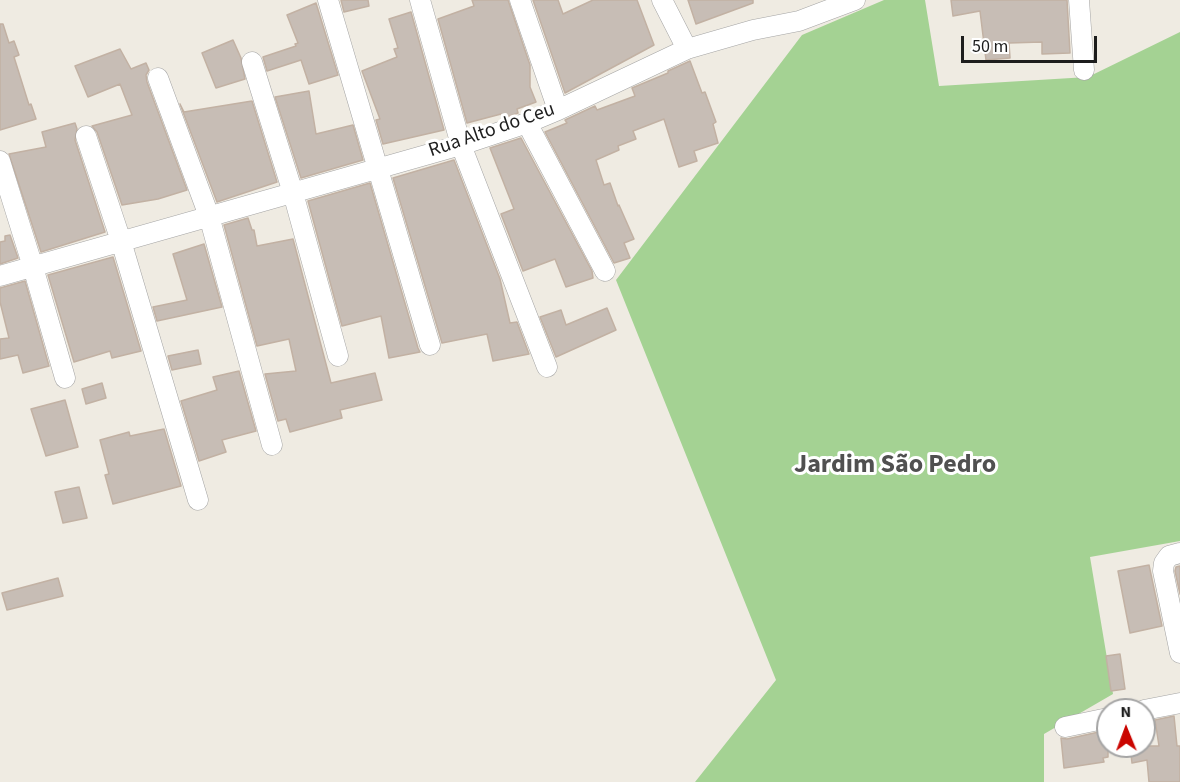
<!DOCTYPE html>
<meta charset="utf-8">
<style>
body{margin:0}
#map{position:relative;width:1180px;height:782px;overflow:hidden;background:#efebe2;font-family:"Source Sans 3",sans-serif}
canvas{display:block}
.north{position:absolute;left:1096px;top:698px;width:60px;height:60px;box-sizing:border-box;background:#fff;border:2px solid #a5a5a5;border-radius:50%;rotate:359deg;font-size:16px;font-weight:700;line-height:24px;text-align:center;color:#1d1d1d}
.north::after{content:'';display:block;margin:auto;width:21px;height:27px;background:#ca0500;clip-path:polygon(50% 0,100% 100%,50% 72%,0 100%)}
.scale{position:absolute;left:961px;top:36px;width:136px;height:27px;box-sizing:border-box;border:3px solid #1d1d1d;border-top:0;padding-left:8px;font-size:18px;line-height:21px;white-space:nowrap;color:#1d1d1d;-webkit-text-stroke:4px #fff;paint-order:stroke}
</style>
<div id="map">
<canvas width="1180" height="782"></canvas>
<div class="north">N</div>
<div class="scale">50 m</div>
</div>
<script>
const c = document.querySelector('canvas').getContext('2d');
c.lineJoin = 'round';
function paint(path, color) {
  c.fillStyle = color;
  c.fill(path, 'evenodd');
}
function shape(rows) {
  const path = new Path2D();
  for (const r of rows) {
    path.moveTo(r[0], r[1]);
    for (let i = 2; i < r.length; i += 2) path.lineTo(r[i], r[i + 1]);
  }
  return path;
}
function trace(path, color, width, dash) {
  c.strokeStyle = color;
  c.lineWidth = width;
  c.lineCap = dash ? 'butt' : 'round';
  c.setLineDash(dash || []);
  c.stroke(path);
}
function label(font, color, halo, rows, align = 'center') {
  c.font = font + ' "Source Sans 3",sans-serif';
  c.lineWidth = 6;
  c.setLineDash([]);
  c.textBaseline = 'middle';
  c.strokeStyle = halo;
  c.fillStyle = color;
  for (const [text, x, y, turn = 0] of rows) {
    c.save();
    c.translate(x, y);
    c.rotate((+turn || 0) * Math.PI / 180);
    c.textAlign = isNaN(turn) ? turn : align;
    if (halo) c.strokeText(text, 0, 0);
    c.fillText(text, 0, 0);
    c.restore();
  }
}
paint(shape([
 [884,0,925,0,939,86,1088,77,1180,32,1180,541,1090,557,1113,694,1044,734,1044,782,695,782,776,680,616,280,802,35]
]), '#a4d293');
const building = shape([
 [341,0,368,0,369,6,344,12,341,0],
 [472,0,508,0,530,65,530,87,536,102,517,109,518,113,502,119,501,114,467,123,438,19,474,6,472,0],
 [533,0,558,0,563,14,593,0,637,0,654,45,565,93,533,0],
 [688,0,753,0,753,3,696,24,688,0],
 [951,0,1067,0,1070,53,1042,54,1042,42,1009,43,1010,58,986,60,980,11,953,16,951,0],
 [316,3,338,75,309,84,301,60,267,71,263,57,296,46,295,44,298,43,287,15,316,3],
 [411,12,444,130,383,144,376,120,380,119,362,71,397,57,394,49,398,48,389,19,411,12],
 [0,24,3,24,9,43,14,41,19,55,14,57,29,105,31,104,36,119,0,130,0,24],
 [233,40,241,58,245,79,216,88,202,53,233,40],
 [120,49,131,69,146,63,149,70,146,75,147,82,187,190,158,199,122,205,97,132,92,126,132,115,120,84,88,97,75,66,120,49],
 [690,61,702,93,705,92,716,122,713,124,718,143,694,151,697,161,679,167,664,119,633,131,636,139,618,146,619,150,596,160,604,185,610,183,618,206,619,205,634,239,624,243,630,258,614,263,545,132,567,123,565,120,595,106,597,110,635,96,632,88,668,73,668,71,690,61],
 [309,91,316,134,353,125,363,160,301,178,275,97,309,91],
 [252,101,277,182,217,202,180,104,184,112,252,101],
 [75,123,77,129,75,140,105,232,41,252,9,154,46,147,42,132,75,123],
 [521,138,592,271,593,278,566,287,555,259,523,271,501,214,514,209,490,148,521,138],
 [454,160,500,279,510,323,517,322,529,354,493,361,487,334,442,343,393,178,454,160],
 [370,183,418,348,420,352,389,358,381,316,342,326,308,201,370,183],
 [248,218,252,230,254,230,257,246,293,239,331,383,375,373,382,400,340,410,342,418,290,432,286,419,278,421,265,374,296,371,289,339,257,346,224,225,248,218],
 [10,235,18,258,0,264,0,242,5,241,5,236,10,235],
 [204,244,222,307,157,321,153,307,187,300,173,254,204,244],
 [113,257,141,351,112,358,110,351,74,362,48,275,113,257],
 [25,281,49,366,23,373,18,355,0,359,0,339,9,338,0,302,0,288,25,281],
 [607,308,616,330,556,357,540,317,561,310,566,325,607,308],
 [198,350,201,364,172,370,168,356,198,350],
 [239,371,256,431,222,440,226,452,199,461,181,401,217,390,213,377,239,371],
 [102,383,106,398,86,404,82,389,102,383],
 [65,400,78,447,46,456,31,409,65,400],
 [164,429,181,486,113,504,105,475,109,474,100,440,129,432,130,436,164,429],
 [79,487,87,518,63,523,55,492,79,487],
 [1149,565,1162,626,1130,633,1118,571,1149,565],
 [1180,566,1180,594,1175,571,1176,567,1180,566],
 [58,578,63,596,7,610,2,593,58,578],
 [1120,654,1125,689,1111,691,1106,656,1120,654],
 [1174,716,1177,746,1180,746,1180,782,1149,782,1147,760,1132,763,1130,746,1159,746,1155,720,1174,716],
 [1108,730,1108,757,1103,758,1104,762,1064,768,1061,738,1067,739,1108,730]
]);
paint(building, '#c7bdb5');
trace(building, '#c2b1a3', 1.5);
const minor = shape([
 [328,0,430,345],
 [420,0,461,145,547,367],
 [520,0,558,110],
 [662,0,687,49],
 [1079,0,1084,70],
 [252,62,293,193,338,356],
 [158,78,209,216,272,445],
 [527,123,605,271],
 [86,136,121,241,198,500],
 [0,161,33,267,65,378],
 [0,276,461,145,527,123,558,110,687,49,753,30,799,21,855,0],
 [1180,553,1169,556,1164,563,1163,571,1180,653],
 [1144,710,1180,703],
 [1065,727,1108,718]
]);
trace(minor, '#a4a4a4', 21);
trace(minor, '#fff', 20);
label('20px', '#1d1d1d', '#fff', [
 ["Rua Alto do Ceu",492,131,-19]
]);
label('bold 26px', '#505050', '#fff', [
 ["Jardim São Pedro",895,466]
]);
</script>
